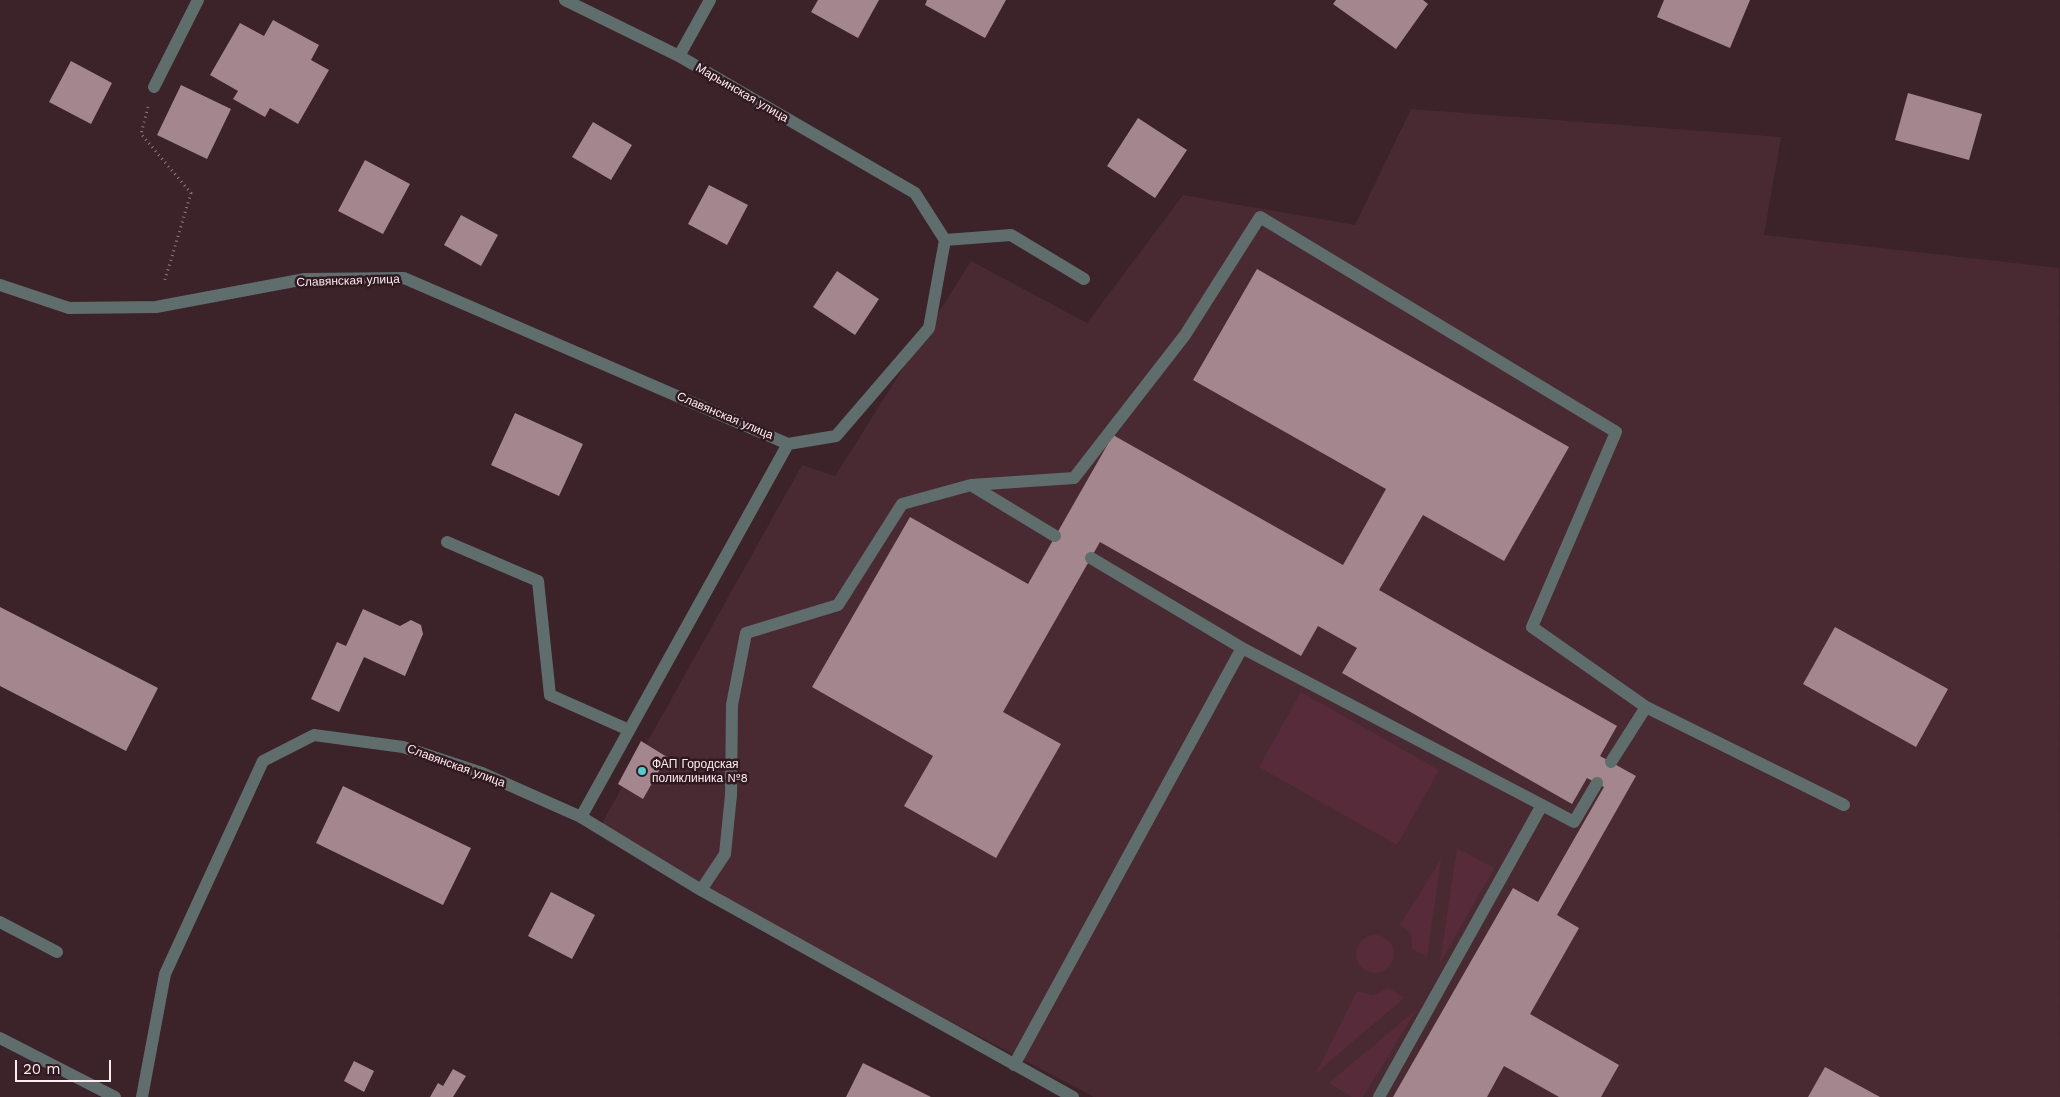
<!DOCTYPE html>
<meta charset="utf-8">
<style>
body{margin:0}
#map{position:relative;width:2060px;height:1097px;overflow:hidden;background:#3b2329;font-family:"Work Sans",sans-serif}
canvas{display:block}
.scale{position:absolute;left:15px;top:1060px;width:96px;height:22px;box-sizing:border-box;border:2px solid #fdecf0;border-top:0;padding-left:6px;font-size:15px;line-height:18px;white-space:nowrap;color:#fdecf0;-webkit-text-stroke:4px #301920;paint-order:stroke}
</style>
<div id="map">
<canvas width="2060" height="1097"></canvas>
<div class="scale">20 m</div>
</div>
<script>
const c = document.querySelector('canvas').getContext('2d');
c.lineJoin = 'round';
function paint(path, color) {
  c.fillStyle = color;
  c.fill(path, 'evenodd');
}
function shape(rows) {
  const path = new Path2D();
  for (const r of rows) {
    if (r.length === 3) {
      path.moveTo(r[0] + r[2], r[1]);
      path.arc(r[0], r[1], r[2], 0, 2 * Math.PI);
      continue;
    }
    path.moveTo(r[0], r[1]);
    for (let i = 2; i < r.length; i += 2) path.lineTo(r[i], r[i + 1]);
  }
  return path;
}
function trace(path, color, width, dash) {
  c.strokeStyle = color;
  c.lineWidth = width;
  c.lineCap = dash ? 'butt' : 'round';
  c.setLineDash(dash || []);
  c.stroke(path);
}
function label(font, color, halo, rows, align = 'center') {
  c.font = font + ' "Work Sans",sans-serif';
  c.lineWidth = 5;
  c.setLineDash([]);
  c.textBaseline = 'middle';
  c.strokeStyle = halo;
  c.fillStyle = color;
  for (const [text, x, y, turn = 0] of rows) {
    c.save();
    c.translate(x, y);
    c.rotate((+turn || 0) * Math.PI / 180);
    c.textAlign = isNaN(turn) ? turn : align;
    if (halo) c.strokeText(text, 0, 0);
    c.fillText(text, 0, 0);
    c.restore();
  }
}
paint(shape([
 [1411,109,1781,137,1764,235,2059,268,2060,1097,1094,1097,755,918,601,825,802,465,835,476,971,261,1087,323,1183,195,1355,225]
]), '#492a33');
paint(shape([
 [1301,692,1439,770,1397,845,1259,767],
 [1457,848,1494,868,1440,963],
 [1441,859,1427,957,1412,949,1411,933,1400,925],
 [1375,954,19],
 [1389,988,1404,998,1316,1073,1357,991,1373,995],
 [1416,1010,1363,1097,1352,1097,1329,1083]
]), '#572b39');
paint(shape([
 [818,0,879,0,858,38,811,12],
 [927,0,1006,0,985,38,925,5],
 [1336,0,1423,0,1428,4,1396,49,1333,4],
 [1664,0,1750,0,1730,48,1657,17],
 [273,20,319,45,311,60,329,70,298,124,270,108,265,117,233,99,238,91,210,75,240,23,264,36],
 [71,61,112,83,91,124,49,102],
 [181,85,231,109,207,159,157,135],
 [1908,93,1982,114,1969,160,1895,140],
 [1138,118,1187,150,1155,198,1107,166],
 [593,122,632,145,611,180,572,157],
 [365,160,410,184,383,234,338,211],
 [709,185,748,205,727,245,688,224],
 [461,215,498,235,481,266,444,245],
 [1257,269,1569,447,1504,561,1423,515,1379,590,1617,726,1600,756,1636,776,1557,915,1579,928,1530,1014,1619,1065,1601,1097,1559,1097,1504,1066,1487,1097,1393,1097,1513,888,1538,902,1604,787,1587,778,1572,804,1342,673,1357,648,1318,626,1301,656,1100,542,1003,712,1061,744,996,858,904,806,933,756,812,687,910,517,1028,584,1113,435,1343,565,1386,489,1193,380],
 [837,271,879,299,855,335,813,307],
 [515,413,583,444,559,496,491,465],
 [0,607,158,688,126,751,0,686],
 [363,609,400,626,411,620,421,625,423,634,405,676,364,657,339,712,311,699,337,642,346,646],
 [1835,627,1948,689,1916,747,1803,684],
 [641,741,667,757,643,799,618,784],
 [343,786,471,848,443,905,316,843],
 [551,892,595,915,572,959,528,936],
 [354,1061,374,1071,364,1092,344,1081],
 [863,1063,931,1097,846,1097],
 [1825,1067,1880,1097,1808,1097],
 [453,1069,466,1076,453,1097,430,1097,438,1083,443,1086]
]), '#a4868e');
trace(shape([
 [148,107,141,134,191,193,164,283]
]), '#927d82', 3, [1, 4]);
trace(shape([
 [154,87,198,0],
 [945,240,1011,235,1084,279],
 [971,485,1055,536],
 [447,542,538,581,550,695,629,730],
 [1091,558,1242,648],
 [1611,762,1646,707],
 [1542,805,1574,822,1597,783],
 [581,817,701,890,1073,1097],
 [701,890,725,854,731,795,732,705,746,633,838,605,902,504,971,485,1074,478,1185,335,1260,217,1616,432,1532,627,1646,707,1844,805],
 [0,922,57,952],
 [0,1038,115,1097],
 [1014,1065,1242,648,1542,805,1379,1097]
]), '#5f6d6d', 12);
trace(shape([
 [679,56,710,0],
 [0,285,69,308,156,307,305,279,404,278,788,444,836,436,929,328,945,240,915,193,679,56,565,0],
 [142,1097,165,974,263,761,314,735,403,747,482,773,581,817,788,444]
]), '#5f6d6d', 12);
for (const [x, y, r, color] of [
 [642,771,5,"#52ccd1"]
]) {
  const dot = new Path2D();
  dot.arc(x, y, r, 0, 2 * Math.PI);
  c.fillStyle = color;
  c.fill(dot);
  trace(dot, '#301920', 2);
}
label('12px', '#fdecf0', '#301920', [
 ["Марьинская улица",742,93,30],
 ["Славянская улица",348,281,-2],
 ["Славянская улица",725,416,23],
 ["Славянская улица",456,766,20]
]);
label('12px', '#fdecf0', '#301920', [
 ["ФАП Городская",652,764],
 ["поликлиника №8",652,778]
], 'left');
</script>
